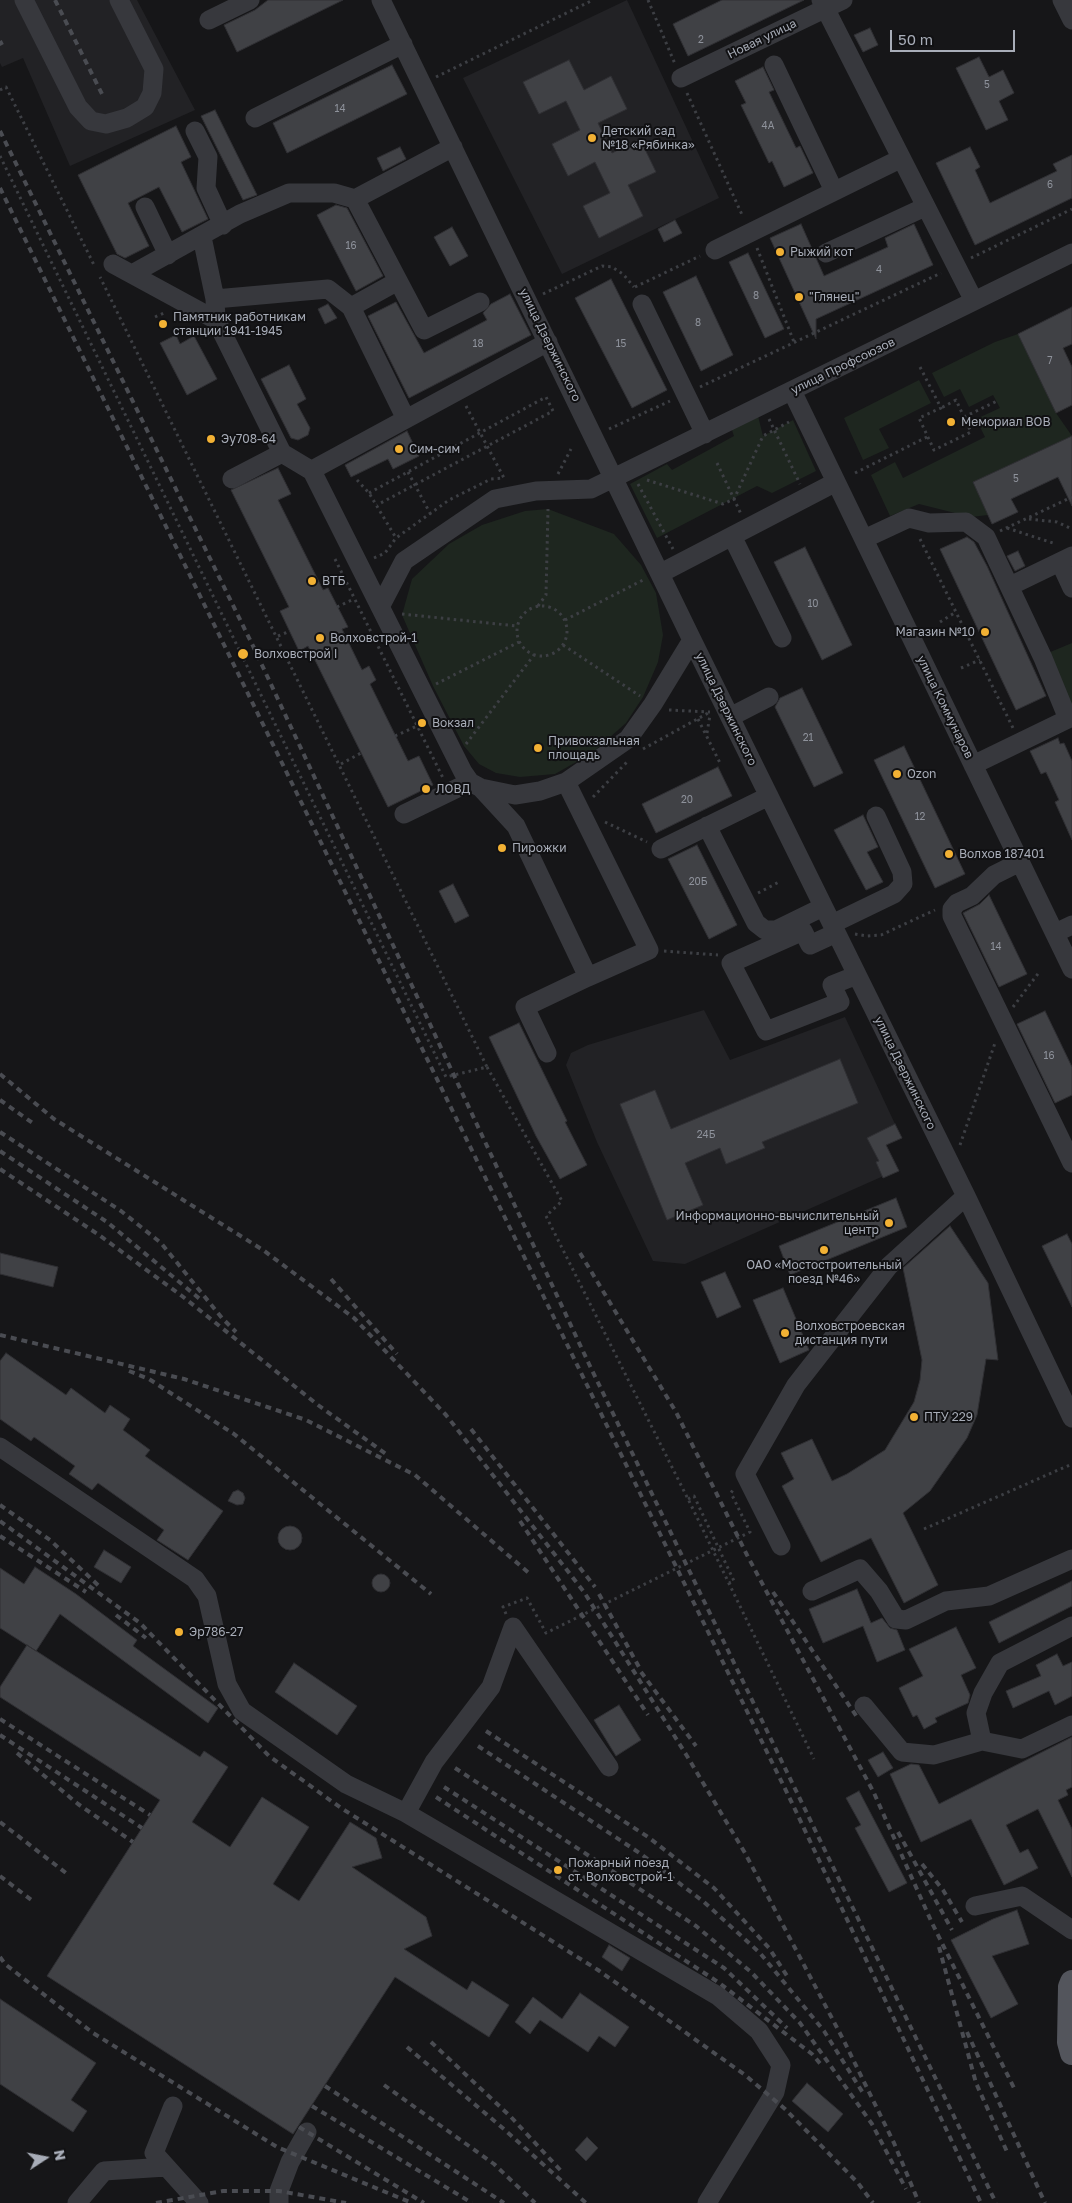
<!DOCTYPE html>
<meta charset="utf-8">
<style>
body{margin:0}
#map{position:relative;width:1072px;height:2203px;overflow:hidden;background:#161618;font-family:"Golos Text",sans-serif}
canvas{display:block}
.north{position:absolute;left:20px;top:2133px;width:50px;height:50px;-webkit-text-stroke:4px #111113;paint-order:stroke;rotate:79deg;font-size:14px;font-weight:700;line-height:20px;text-align:center;color:#a8adb8}
.north::after{content:'';display:block;margin:auto;width:18px;height:22px;background:#a8adb8;clip-path:polygon(50% 0,100% 100%,50% 72%,0 100%)}
.scale{position:absolute;left:890px;top:30px;width:125px;height:22px;box-sizing:border-box;border:2px solid #a8adb8;border-top:0;padding-left:6px;font-size:15px;line-height:18px;white-space:nowrap;color:#a8adb8;-webkit-text-stroke:4px #111113;paint-order:stroke}
</style>
<div id="map">
<canvas width="1072" height="2203"></canvas>
<div class="north">N</div>
<div class="scale">50 m</div>
</div>
<script>
const c = document.querySelector('canvas').getContext('2d');
c.lineJoin = 'round';
function paint(path, color) {
  c.fillStyle = color;
  c.fill(path, 'evenodd');
}
function shape(rows) {
  const path = new Path2D();
  for (const r of rows) {
    if (r.length === 3) {
      path.moveTo(r[0] + r[2], r[1]);
      path.arc(r[0], r[1], r[2], 0, 2 * Math.PI);
      continue;
    }
    path.moveTo(r[0], r[1]);
    for (let i = 2; i < r.length; i += 2) path.lineTo(r[i], r[i + 1]);
  }
  return path;
}
function trace(path, color, width, dash) {
  c.strokeStyle = color;
  c.lineWidth = width;
  c.lineCap = dash ? 'butt' : 'round';
  c.setLineDash(dash || []);
  c.stroke(path);
}
function label(font, color, halo, rows, align = 'center') {
  c.font = font + ' "Golos Text",sans-serif';
  c.lineWidth = 4;
  c.setLineDash([]);
  c.textBaseline = 'middle';
  c.strokeStyle = halo;
  c.fillStyle = color;
  for (const [text, x, y, turn = 0] of rows) {
    c.save();
    c.translate(x, y);
    c.rotate((+turn || 0) * Math.PI / 180);
    c.textAlign = isNaN(turn) ? turn : align;
    if (halo) c.strokeText(text, 0, 0);
    c.fillText(text, 0, 0);
    c.restore();
  }
}
paint(shape([
 [0,0,137,0,195,110,70,166,23,58,2,67,0,63],
 [627,0,719,198,562,274,463,78],
 [704,1010,730,1060,845,1017,895,1124,880,1133,897,1170,685,1264,653,1261,597,1142,566,1065,571,1053,588,1045]
]), '#222225');
paint(shape([
 [1018,334,1056,413,1072,436,973,482,988,515,971,517,919,504,890,516,871,475,895,462,903,478,985,437,976,419,1000,408,993,395,969,407,960,389,944,397,932,373,995,342],
 [919,380,931,403,879,429,889,448,863,460,844,418],
 [758,416,763,436,793,420,816,471,772,493,757,486,657,538,630,484,667,464,672,470,734,436,731,427],
 [548,509,614,534,641,565,656,593,663,635,658,662,643,697,626,723,592,753,555,774,520,777,496,773,479,764,464,746,433,686,402,615,412,579,449,544,482,525,525,511],
 [1072,643,1072,707,1048,653]
]), '#1e261f');
const building = shape([
 [268,0,343,0,237,52,224,25,255,10,268,0],
 [722,0,804,0,688,56,673,24,722,0],
 [870,28,878,45,863,52,854,35,870,28],
 [979,57,989,77,1003,70,1014,93,999,101,1008,120,986,130,956,68,979,57],
 [569,60,584,90,611,76,627,109,598,123,612,153,640,139,656,172,628,185,643,216,599,238,583,206,610,193,595,162,568,176,552,144,580,130,566,101,539,114,523,82,569,60],
 [392,65,407,94,287,153,273,123,392,65],
 [763,67,774,90,769,92,796,148,800,146,813,173,784,187,772,161,769,163,741,105,746,103,735,81,763,67],
 [215,110,257,195,243,200,201,116,215,110],
 [176,126,191,157,181,162,208,219,182,232,159,187,128,203,149,246,125,258,117,254,78,175,176,126],
 [400,147,406,159,383,171,377,158,400,147],
 [970,147,980,167,975,170,990,203,1057,171,1053,164,1072,155,1072,198,975,245,936,163,970,147],
 [336,205,347,208,383,276,356,291,317,215,336,205],
 [675,220,682,233,664,242,658,229,675,220],
 [801,224,824,276,888,247,885,238,914,224,933,265,816,319,816,339,770,238,801,224],
 [452,227,468,256,450,266,434,237,452,227],
 [748,253,784,329,765,338,729,262,748,253],
 [696,276,733,355,701,371,663,292,696,276],
 [611,279,667,390,632,408,575,298,611,279],
 [510,294,531,335,409,398,368,316,396,302,424,353,487,320,483,313,491,304,510,294],
 [328,304,337,318,325,324,318,309,328,304],
 [1072,307,1072,344,1063,348,1072,367,1072,405,1056,413,1018,334,1072,307],
 [176,335,180,344,194,336,217,379,187,395,160,343,176,335],
 [289,365,306,399,297,404,310,428,308,435,298,440,291,438,261,379,289,365],
 [407,431,419,456,393,469,388,459,351,477,345,465,407,431],
 [1072,436,1072,506,1058,477,1011,499,1018,512,992,524,973,482,1072,436],
 [278,468,291,494,278,500,323,590,328,588,348,627,342,629,362,670,369,666,376,680,370,684,408,761,419,756,433,785,388,807,308,646,299,651,280,611,289,607,231,490,278,468],
 [967,537,974,542,987,566,1046,696,1016,710,940,549,967,537],
 [805,547,852,645,822,660,774,562,805,547],
 [1018,551,1025,566,1015,571,1007,556,1018,551],
 [802,688,843,773,814,787,775,707,780,698,802,688],
 [1058,738,1060,744,1064,743,1072,761,1072,840,1055,802,1059,800,1046,772,1041,774,1030,751,1058,738],
 [904,746,965,874,935,888,874,760,904,746],
 [718,767,732,796,656,833,642,804,718,767],
 [863,815,878,847,867,852,883,882,866,890,834,830,863,815],
 [697,845,737,925,709,939,668,859,697,845],
 [453,884,469,916,455,923,439,891,453,884],
 [989,895,1027,974,999,987,963,913,980,904,989,895],
 [1045,1011,1072,1067,1072,1095,1055,1103,1017,1024,1045,1011],
 [519,1023,567,1121,565,1122,587,1165,560,1179,536,1136,489,1037,519,1023],
 [840,1059,858,1103,762,1142,765,1148,726,1164,720,1148,685,1163,703,1205,667,1220,620,1104,655,1090,671,1129,840,1059],
 [895,1124,902,1138,886,1145,899,1171,883,1178,876,1162,879,1161,867,1138,895,1124],
 [896,1198,907,1227,790,1275,779,1246,896,1198],
 [950,1226,988,1283,998,1360,986,1359,977,1415,967,1438,930,1491,903,1513,938,1585,904,1603,871,1538,821,1562,782,1486,794,1479,781,1453,812,1439,832,1481,847,1474,885,1450,914,1402,920,1380,922,1360,903,1268,950,1226],
 [1067,1234,1072,1244,1072,1307,1042,1246,1067,1234],
 [0,1253,58,1267,53,1287,0,1274,0,1253],
 [725,1272,741,1307,717,1318,701,1282,725,1272],
 [783,1288,809,1350,780,1363,753,1300,783,1288],
 [6,1353,66,1395,71,1388,105,1413,110,1405,130,1419,123,1430,150,1450,145,1456,223,1511,188,1560,157,1540,164,1530,98,1483,92,1490,69,1474,75,1466,34,1437,31,1441,0,1419,0,1361,6,1353],
 [238,1490,243,1493,245,1498,243,1504,237,1505,228,1501,233,1492,238,1490],
 [290,1538,12],
 [104,1550,131,1567,121,1583,94,1567,104,1550],
 [35,1567,76,1594,137,1640,133,1646,218,1708,208,1723,60,1614,36,1651,0,1628,0,1568,24,1584,35,1567],
 [381,1583,9],
 [1072,1581,1072,1606,999,1643,989,1622,1072,1581],
 [857,1589,871,1623,882,1618,890,1628,897,1630,905,1650,877,1662,863,1626,823,1643,809,1609,857,1589],
 [956,1627,976,1668,961,1675,970,1695,968,1703,935,1718,937,1722,924,1729,917,1715,913,1717,899,1688,923,1676,909,1649,956,1627],
 [27,1645,200,1757,204,1751,228,1767,192,1822,230,1847,262,1797,309,1827,273,1884,299,1901,350,1822,376,1838,382,1858,352,1867,426,1917,432,1936,404,1949,467,1990,472,1981,509,2005,489,2037,395,1977,293,2134,47,1976,160,1800,0,1697,0,1687,27,1645],
 [1057,1654,1063,1666,1072,1662,1072,1696,1055,1705,1049,1691,1013,1708,1006,1691,1041,1676,1036,1665,1057,1654],
 [294,1663,357,1706,337,1735,275,1692,294,1663],
 [619,1705,641,1740,616,1756,594,1720,619,1705],
 [1072,1737,1072,1787,1066,1790,1068,1795,1058,1800,1072,1829,1072,1877,1038,1809,1006,1825,1020,1853,1028,1849,1038,1868,1004,1885,971,1819,921,1842,890,1774,911,1764,919,1765,939,1804,1072,1737],
 [883,1752,893,1768,878,1777,868,1760,883,1752],
 [859,1791,907,1883,889,1892,855,1828,861,1825,846,1798,859,1791],
 [1017,1910,1029,1944,992,1956,1018,2004,991,2018,951,1940,993,1919,1017,1910],
 [609,1945,630,1958,622,1971,602,1957,609,1945],
 [580,1993,629,2027,615,2047,599,2036,588,2052,540,2020,530,2034,515,2022,533,1997,562,2019,580,1993],
 [0,1999,96,2063,71,2100,87,2111,73,2132,0,2084,0,1999],
 [807,2083,843,2114,828,2132,792,2101,807,2083],
 [587,2137,598,2148,586,2161,575,2150,587,2137]
]);
paint(building, '#404145');
trace(building, '#303034', 1);
trace(shape([
 [648,0,675,64],
 [436,77,593,0],
 [0,90,6,87,95,267],
 [687,93,743,217],
 [0,156,446,1077,487,1067,100,277],
 [757,248,794,342],
 [971,258,1072,209],
 [635,287,700,256],
 [543,294,602,266,612,267,623,274,634,287],
 [155,317,166,312],
 [920,367,941,408,919,418,934,450,971,432,956,400,941,408],
 [700,387,941,273],
 [466,406,504,478],
 [964,417,997,401],
 [769,419,800,484],
 [609,429,670,401],
 [717,463,741,514],
 [408,472,431,515],
 [855,473,927,437],
 [558,474,571,449],
 [357,480,369,493,396,538],
 [647,480,723,504,734,499,763,436,789,422],
 [638,484,673,549],
 [369,493,546,397,553,411,377,505],
 [1029,519,1057,522,1072,529],
 [1007,528,1056,544],
 [1000,531,1072,497],
 [920,539,1013,728],
 [374,558,385,553,396,538,449,500,491,479,502,478],
 [335,559,443,778],
 [538,606,546,595,548,509],
 [542,631,25],
 [337,607,354,599],
 [402,614,517,626],
 [565,620,645,579],
 [940,622,956,612],
 [278,636,290,631],
 [563,645,640,696],
 [961,668,980,660],
 [436,684,519,642],
 [669,710,710,712],
 [698,719,721,765],
 [707,733,710,715],
 [395,736,417,726],
 [466,744,534,655],
 [643,749,710,712],
 [341,764,361,753],
 [593,797,627,762],
 [605,822,647,842],
 [758,893,779,882],
 [855,934,867,936,881,935,935,910],
 [664,951,718,955],
 [1013,1007,1040,971],
 [487,1067,562,1201,546,1216,690,1503,814,1759],
 [960,1145,995,1043],
 [688,1499,694,1496,734,1581,729,1583],
 [924,1529,1072,1464],
 [506,1614,503,1607,527,1598,546,1633,750,1532,731,1493,734,1488]
]), '#3d3f44', 3, [2.5, 4]);
trace(shape([
 [24,0,78,107,91,121,106,124,127,118,145,107,152,93,154,69,119,0],
 [381,0,692,640,966,1196,1072,1418],
 [821,0,974,301],
 [1062,0,1072,20],
 [209,20,250,0],
 [774,65,834,191],
 [681,78,843,0],
 [255,118,403,44],
 [195,131,208,157,206,188,223,225],
 [453,147,355,199,424,330,480,302],
 [145,207,168,255],
 [202,237,215,299,216,320,282,453,312,471,463,772,470,782,481,788,515,795,540,791,566,782,628,739,653,704,692,640],
 [715,250,900,159],
 [826,253,925,207],
 [113,264,216,320],
 [132,274,240,214,289,193,334,193,355,199],
 [398,281,351,307,406,419],
 [215,299,328,289,351,307],
 [642,304,705,434],
 [792,391,1072,969],
 [312,470,548,342],
 [232,479,282,453],
 [732,536,782,638],
 [864,539,909,518,929,523,966,522,986,537,1043,658,1068,719],
 [1060,562,1072,588],
 [661,573,836,482],
 [1010,586,1072,556],
 [380,607,404,561,495,499,536,491,591,489,1072,253],
 [730,717,769,697],
 [973,765,1072,717],
 [481,788,516,826,588,977,649,950,566,782],
 [404,814,470,782],
 [707,826,756,923,765,930,776,930,823,907],
 [661,849,769,796],
 [1020,862,994,875,972,896,957,903,952,909,952,916,1072,1163],
 [832,924,894,894,903,884,902,872,876,816],
 [836,933,810,945,803,931,731,963,766,1031,840,1002,832,985,857,975],
 [1055,933,1072,925],
 [547,1053,525,1007,588,977],
 [0,1447,195,1579,207,1596,227,1684,242,1711,346,1784,406,1813,718,1996,759,2031,781,2065,775,2092,707,2203],
 [781,1546,745,1474,796,1385,889,1266,966,1196],
 [812,1591,860,1569,879,1591,896,1619,906,1620,946,1601,989,1596,1072,1559],
 [864,1706,902,1752,934,1755,982,1741,1022,1749,1072,1725],
 [982,1741,976,1713,983,1693,1000,1663,1072,1626],
 [406,1813,434,1762,491,1687,513,1627,609,1767],
 [975,1906,1022,1896,1072,1930],
 [173,2106,154,2153,199,2203],
 [77,2203,104,2171,166,2167],
 [279,2203,279,2191,290,2162,307,2132]
]), '#37383d', 19);
trace(shape([
 [1072,1982,1070,1987,1069,2042,1072,2053]
]), '#53555c', 24);
trace(shape([
 [55,0,102,94],
 [0,41,2,45],
 [0,131,254,648,589,1364,996,2203],
 [0,188,792,1803,981,2203],
 [0,1074,54,1119,263,1250,354,1318,446,1415,584,1592,687,1756,745,1853,844,2041,894,2143,919,2203],
 [0,1100,34,1124],
 [0,1132,121,1211,161,1243,222,1318,236,1332],
 [0,1151,107,1222,201,1300],
 [0,1169,99,1235,182,1296,318,1405,386,1454],
 [580,1253,676,1412,747,1555,874,1793,932,1923,1014,2088],
 [331,1279,397,1354],
 [0,1335,184,1379,306,1420,415,1475,530,1574],
 [129,1371,149,1379,234,1434,431,1594],
 [471,1429,595,1587],
 [0,1505,50,1540,100,1587],
 [0,1521,140,1623,269,1756,341,1808,598,1970,745,2075,785,2109,858,2183,873,2203],
 [520,1521,648,1715],
 [0,1536,86,1592],
 [773,1592,857,1717],
 [599,1594,640,1669],
 [116,1615,146,1638],
 [641,1672,696,1746],
 [0,1719,150,1815],
 [486,1731,648,1837,714,1888,769,1948,789,1979],
 [0,1735,142,1828],
 [478,1746,641,1854,704,1902,760,1953,824,2031,863,2093],
 [17,1753,78,1804,133,1842],
 [455,1768,696,1926,751,1972,800,2023,872,2124,906,2189],
 [444,1787,724,1968,787,2028],
 [436,1797,718,1982,812,2054,823,2067],
 [0,1822,66,1873],
 [898,1832,952,1930],
 [922,1864,943,1890,962,1922],
 [0,1876,34,1902],
 [939,1947,976,2083,1008,2154],
 [0,1957,5,1964,93,2033,277,2147,412,2203],
 [967,2032,1045,2203],
 [431,2042,511,2117,563,2173],
 [407,2047,505,2130,586,2203],
 [384,2085,494,2164,535,2203],
 [325,2086,504,2203],
 [312,2106,472,2203],
 [299,2127,424,2203],
 [156,2203,223,2191,279,2191,346,2203]
]), '#4a4c52', 4, [6, 5]);
for (const [x, y, r, color] of [
 [592,138,5,"#f2b134"],
 [780,252,5,"#f2b134"],
 [799,297,5,"#f2b134"],
 [163,324,5,"#f2b134"],
 [951,422,5,"#f2b134"],
 [211,439,5,"#f2b134"],
 [399,449,5,"#f2b134"],
 [312,581,5,"#f2b134"],
 [985,632,5,"#f2b134"],
 [320,638,5,"#f2b134"],
 [243,654,6,"#f2b134"],
 [422,723,5,"#f2b134"],
 [538,748,5,"#f2b134"],
 [897,774,5,"#f2b134"],
 [426,789,5,"#f2b134"],
 [502,848,5,"#f2b134"],
 [949,854,5,"#f2b134"],
 [889,1223,5,"#f2b134"],
 [824,1250,5,"#f2b134"],
 [785,1333,5,"#f2b134"],
 [914,1417,5,"#f2b134"],
 [179,1632,5,"#f2b134"],
 [558,1870,5,"#f2b134"]
]) {
  const dot = new Path2D();
  dot.arc(x, y, r, 0, 2 * Math.PI);
  c.fillStyle = color;
  c.fill(dot);
  trace(dot, '#111113', 2);
}
label('10px', '#8e929b', null, [
 ["2",701,40],
 ["5",987,85],
 ["14",340,109],
 ["4А",768,126],
 ["6",1050,185],
 ["16",351,246],
 ["4",879,270],
 ["8",756,296],
 ["8",698,323],
 ["18",478,344],
 ["15",621,344],
 ["7",1050,361],
 ["5",1016,479],
 ["10",813,604],
 ["21",808,738],
 ["20",687,800],
 ["12",920,817],
 ["20Б",698,882],
 ["14",996,947],
 ["16",1049,1056],
 ["24Б",706,1135]
]);
label('12px', '#a8adb8', '#111113', [
 ["Новая улица",762,39,-26],
 ["улица Дзержинского",550,345,64],
 ["улица Профсоюзов",843,366,-26],
 ["улица Коммунаров",945,707,64],
 ["улица Дзержинского",726,709,64],
 ["улица Дзержинского",905,1073,64]
]);
label('12px', '#a8adb8', '#111113', [
 ["Детский сад",602,131],
 ["№18 «Рябинка»",602,145],
 ["Рыжий кот",790,252],
 ["\"Глянец\"",809,297],
 ["Памятник работникам",173,317],
 ["станции 1941-1945",173,331],
 ["Мемориал ВОВ",961,422],
 ["Эу708-64",221,439],
 ["Сим-сим",409,449],
 ["ВТБ",322,581],
 ["Магазин №10",975,632,"right"],
 ["Волховстрой-1",330,638],
 ["Волховстрой I",254,654],
 ["Вокзал",432,723],
 ["Привокзальная",548,741],
 ["площадь",548,755],
 ["Ozon",907,774],
 ["ЛОВД",436,789],
 ["Пирожки",512,848],
 ["Волхов 187401",959,854],
 ["Информационно-вычислительный",879,1216,"right"],
 ["центр",879,1230,"right"],
 ["ОАО «Мостостроительный",824,1265,"center"],
 ["поезд №46»",824,1279,"center"],
 ["Волховстроевская",795,1326],
 ["дистанция пути",795,1340],
 ["ПТУ 229",924,1417],
 ["Эр786-27",189,1632],
 ["Пожарный поезд",568,1863],
 ["ст. Волховстрой-1",568,1877]
], 'left');
</script>
